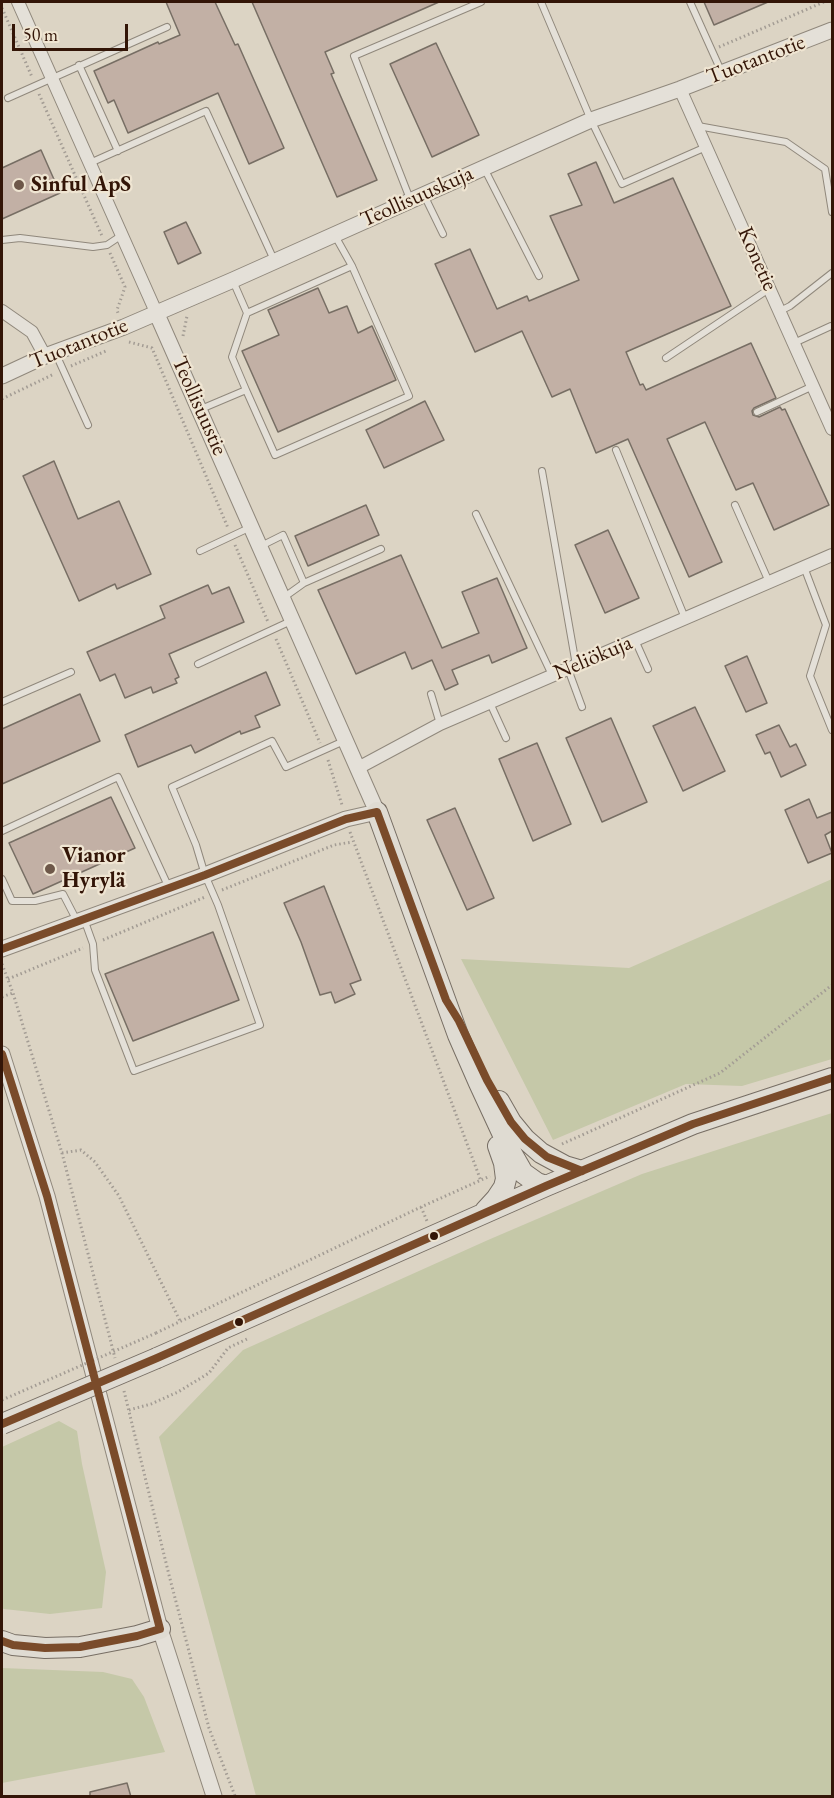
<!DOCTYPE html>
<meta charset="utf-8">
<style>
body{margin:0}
#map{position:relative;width:834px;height:1798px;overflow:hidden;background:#dcd4c4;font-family:"EB Garamond",serif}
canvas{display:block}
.frame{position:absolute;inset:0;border:3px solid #331507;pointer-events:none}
.scale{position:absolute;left:12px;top:24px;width:116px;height:27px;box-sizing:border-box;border:3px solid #331507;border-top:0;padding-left:8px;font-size:18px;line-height:21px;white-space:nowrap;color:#331507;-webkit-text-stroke:4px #efe5d2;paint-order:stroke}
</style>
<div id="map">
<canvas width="834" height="1798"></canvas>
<div class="frame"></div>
<div class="scale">50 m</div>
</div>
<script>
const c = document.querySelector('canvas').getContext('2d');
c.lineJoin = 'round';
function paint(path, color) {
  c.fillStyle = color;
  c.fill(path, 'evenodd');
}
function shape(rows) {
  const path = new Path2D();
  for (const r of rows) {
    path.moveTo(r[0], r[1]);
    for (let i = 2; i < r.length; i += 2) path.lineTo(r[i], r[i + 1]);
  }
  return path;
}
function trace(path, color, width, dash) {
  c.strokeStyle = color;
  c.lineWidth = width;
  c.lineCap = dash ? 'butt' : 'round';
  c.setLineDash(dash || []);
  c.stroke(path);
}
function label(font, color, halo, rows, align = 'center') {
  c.font = font + ' "EB Garamond",serif';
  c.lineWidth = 4.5;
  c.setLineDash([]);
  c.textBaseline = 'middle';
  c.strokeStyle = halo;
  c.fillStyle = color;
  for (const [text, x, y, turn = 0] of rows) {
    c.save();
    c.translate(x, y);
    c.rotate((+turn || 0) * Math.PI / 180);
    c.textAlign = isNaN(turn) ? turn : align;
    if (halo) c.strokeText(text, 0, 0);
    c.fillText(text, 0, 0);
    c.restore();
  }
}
paint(shape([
 [832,879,832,1059,742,1086,686,1084,553,1140,461,959,629,968],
 [832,1113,832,1796,256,1796,159,1437,243,1350,488,1240,642,1174],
 [59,1421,77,1431,82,1464,106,1572,102,1608,50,1614,4,1609,2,1608,2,1447],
 [2,1668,103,1672,132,1679,144,1697,165,1752,2,1783]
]), '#c5c8a8');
const building = shape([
 [166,2,215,2,235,45,238,44,284,148,249,164,218,93,128,133,114,100,108,103,94,71,158,42,159,44,180,35,166,2],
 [252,2,439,2,325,52,334,73,331,74,377,180,337,197,252,2],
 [704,2,768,2,714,25,704,2],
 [436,43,479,135,432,157,390,64,436,43],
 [41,150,60,193,2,219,2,168,41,150],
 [596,162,614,203,673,178,731,306,626,352,640,385,643,384,646,390,751,343,776,398,754,408,752,411,753,415,759,417,780,407,782,410,785,409,829,505,774,530,753,483,736,490,705,422,667,439,722,562,689,577,628,439,596,453,570,389,552,397,522,331,475,352,435,264,470,249,497,309,527,296,529,301,579,280,550,216,582,205,568,174,596,162],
 [186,222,201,253,178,264,164,232,186,222],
 [318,288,329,313,347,306,358,333,372,326,396,380,278,432,242,351,279,335,268,310,318,288],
 [425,401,444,440,384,468,366,430,425,401],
 [54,461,78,519,119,501,151,574,117,589,115,584,79,601,23,476,54,461],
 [366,505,379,535,308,566,295,536,366,505],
 [608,530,639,598,605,613,575,545,608,530],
 [401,555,442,648,479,633,462,592,497,578,527,648,492,663,489,655,452,670,458,684,445,690,432,660,412,669,405,652,356,674,318,590,401,555],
 [208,585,212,594,229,587,244,622,169,654,179,677,175,679,177,683,153,693,151,687,125,698,115,674,100,681,87,652,165,618,160,606,208,585],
 [747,656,767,703,746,712,725,666,747,656],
 [266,672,280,705,255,716,260,727,241,734,240,731,195,753,191,745,138,767,125,735,266,672],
 [80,694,100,741,2,784,2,729,80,694],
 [695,707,725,771,683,791,653,726,695,707],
 [611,718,647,802,602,822,566,738,611,718],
 [779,725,790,747,796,744,806,765,781,777,770,752,765,754,756,735,779,725],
 [537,743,571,824,533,841,499,759,537,743],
 [111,797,135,848,33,894,9,843,111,797],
 [809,799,817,818,832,812,832,831,825,835,832,853,808,863,785,810,809,799],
 [455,808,494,898,467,910,427,820,455,808],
 [324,886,361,980,350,984,355,994,335,1003,331,992,320,995,301,942,284,903,324,886],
 [213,932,239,1000,133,1041,105,974,213,932],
 [127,1783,131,1797,90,1797,90,1792,127,1783]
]);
paint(building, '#c2b0a5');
trace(building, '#776e64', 1.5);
const service = shape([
 [541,2,591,120,622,184,706,147],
 [690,2,722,73],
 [79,65,118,151],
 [8,98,167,27],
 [698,126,786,142,825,169,832,212],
 [90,163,206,111,274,260],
 [484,168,539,276],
 [424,195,443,234],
 [410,199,354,56,481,2],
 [2,240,20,238,93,247,107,245,122,235],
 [233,281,247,313,352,266],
 [780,311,790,306,832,273],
 [794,343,831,326],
 [55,352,88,425],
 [666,358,769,289],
 [246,390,275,455,409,396,352,266,334,234],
 [201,409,246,390,232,357,247,313],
 [757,412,813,386],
 [616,450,685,618],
 [542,471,576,665],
 [735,505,769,582],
 [476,514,552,675],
 [261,546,283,535,304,583],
 [200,551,251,527],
 [804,567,826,625,810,676,832,730],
 [283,598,304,583,381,549],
 [635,640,648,669],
 [198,664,291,621],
 [568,669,582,707],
 [431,694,440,724],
 [2,702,71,672],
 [490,703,506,738],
 [2,831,118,777,169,888],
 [2,879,12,901,35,901,63,894,77,921],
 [84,919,93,944,95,970,134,1071,260,1025,218,905,205,875,196,845,172,787,272,741,286,767,344,741]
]);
const minor = shape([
 [18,2,156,312],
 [680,89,832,429],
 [2,311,32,332,45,356],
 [358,768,440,724,832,555]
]);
const tertiary = shape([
 [2,376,45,356,124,327,233,280,591,120,680,89,832,30],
 [2,949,205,875,346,819,377,812,156,312],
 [2,1054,47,1196,160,1629,214,1796]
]);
const primary = shape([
 [377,812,458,1035,479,1083,511,1152,523,1173,537,1183,546,1186],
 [499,1101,511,1122,525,1139,541,1153,565,1166,582,1171],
 [485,1211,496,1199,504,1187,506,1179,504,1163,498,1146],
 [157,1358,546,1186,693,1124,832,1078],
 [2,1641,13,1645,45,1648,80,1647,137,1636,160,1629]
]);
trace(service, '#90887c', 8);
trace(minor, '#90887c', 14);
trace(tertiary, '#90887c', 17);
trace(primary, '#776e64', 22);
trace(shape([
 [2,8,32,77],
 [719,47,824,2],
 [39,94,102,236],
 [110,253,125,287,117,310,118,313],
 [183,336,187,316],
 [129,342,152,348,228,528],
 [71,366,106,351],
 [2,399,54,374],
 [235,545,268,622],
 [276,639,320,743],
 [328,760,342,805],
 [350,832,481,1181],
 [222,890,334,845,352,842],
 [103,940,205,897],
 [2,964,13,993,62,1153,115,1358],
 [8,979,83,948],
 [2,997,13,993],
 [562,1144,720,1073,832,985],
 [62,1153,81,1150,95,1162,119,1196,180,1321],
 [421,1207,427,1221],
 [156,1333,421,1207,490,1176],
 [124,1391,169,1575,209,1728,235,1796],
 [129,1410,151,1404,178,1392,209,1373,228,1348,247,1339]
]), '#a39c94', 3, [1.5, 3]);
trace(service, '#e4e0d8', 6);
trace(minor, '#e4e0d8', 12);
trace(tertiary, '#e4e0d8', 15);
trace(primary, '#dfdbd2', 20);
const primaryBridge = shape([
 [2,1424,157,1358]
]);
trace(primaryBridge, '#776e64', 22, []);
trace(shape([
 [2,1400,156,1333]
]), '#a39c94', 3, [1.5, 3]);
trace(primaryBridge, '#dfdbd2', 20);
trace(shape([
 [2,949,205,875,346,819,377,812,446,1000,459,1021,487,1080,511,1122,525,1139,547,1157,582,1171],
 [2,1054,47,1196,160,1629,137,1636,80,1647,45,1648,13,1645,2,1641],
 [2,1424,157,1358,546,1186,693,1124,832,1078]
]), '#7a4b2a', 8);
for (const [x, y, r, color] of [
 [19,185,6,"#6e5849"],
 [50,869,6,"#6e5849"],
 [434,1236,5,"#331507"],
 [239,1322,5,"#331507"]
]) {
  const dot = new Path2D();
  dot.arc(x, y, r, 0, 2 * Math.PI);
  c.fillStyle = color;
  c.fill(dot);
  trace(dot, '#efe5d2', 2);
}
label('22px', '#331507', '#efe5d2', [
 ["Tuotantotie",756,60,-21],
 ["Teollisuuskuja",417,197,-24],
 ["Konetie",757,259,66],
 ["Tuotantotie",79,344,-22],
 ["Teollisuustie",199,406,66],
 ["Neliökuja",593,658,-23]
]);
label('bold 22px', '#331507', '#efe5d2', [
 ["Sinful ApS",31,185],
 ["Vianor",62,856],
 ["Hyrylä",62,881]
], 'left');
</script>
